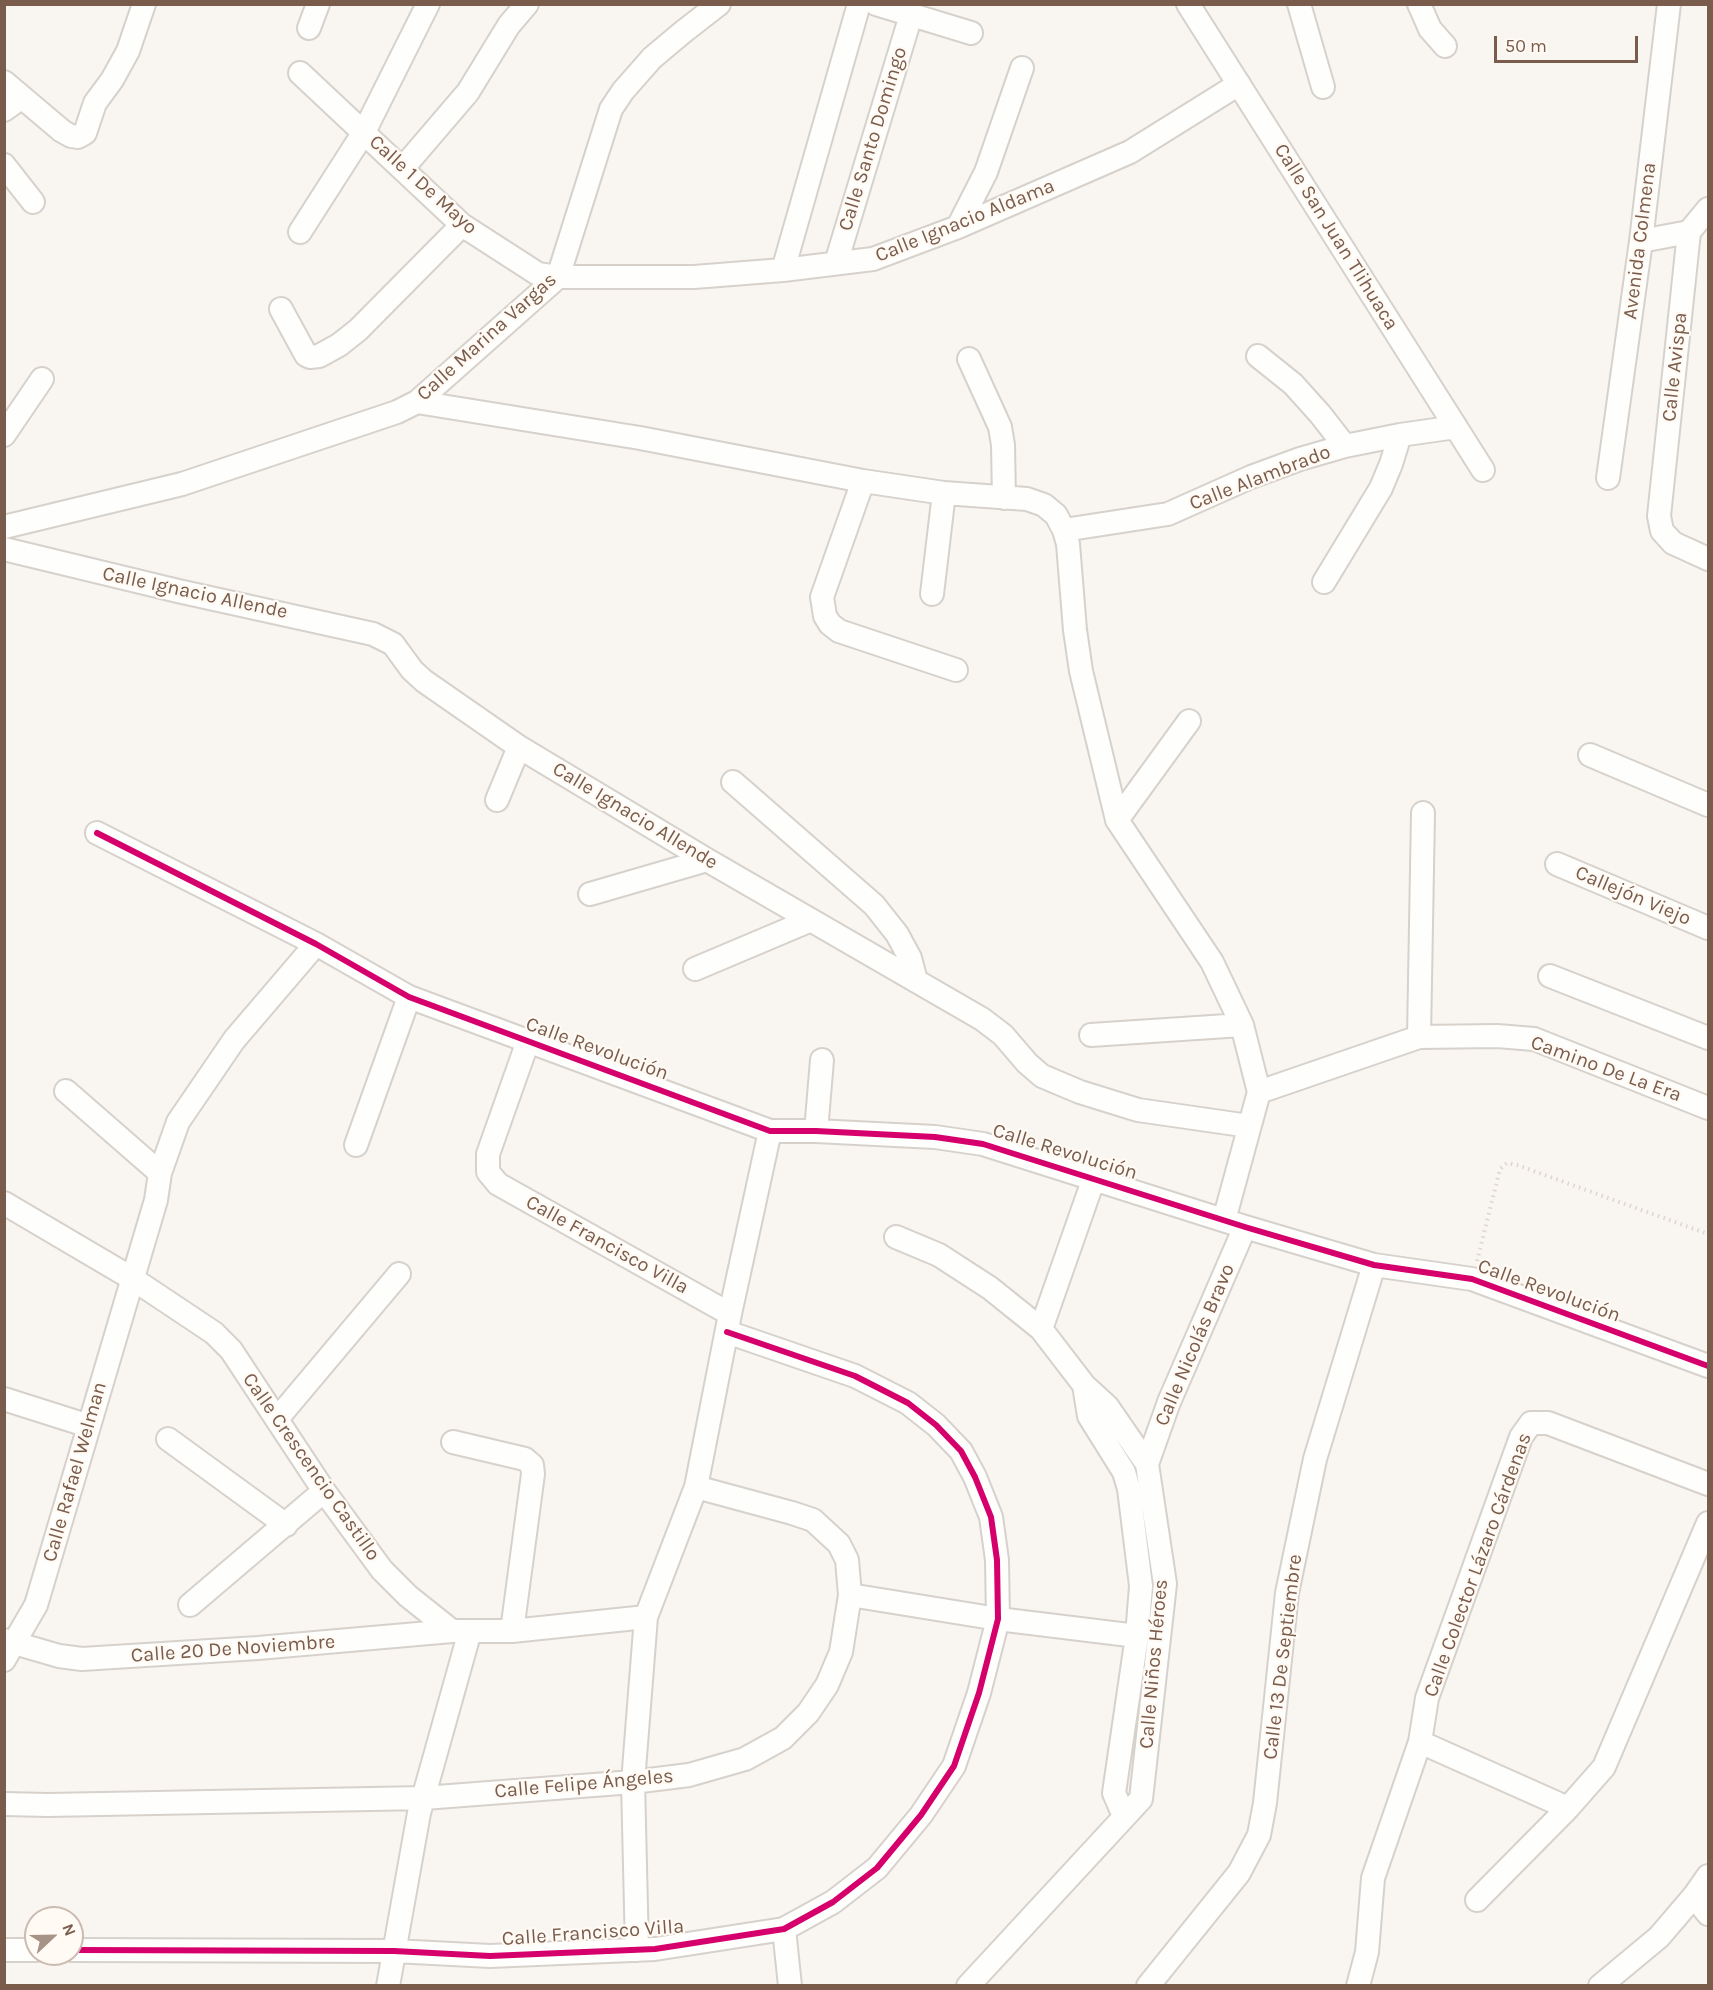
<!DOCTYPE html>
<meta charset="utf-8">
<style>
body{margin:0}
#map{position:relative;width:1713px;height:1990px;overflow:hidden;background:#f9f5f0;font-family:Karla,sans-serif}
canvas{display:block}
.frame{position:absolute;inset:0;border:6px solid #7a5c4d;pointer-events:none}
.north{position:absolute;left:24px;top:1906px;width:60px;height:60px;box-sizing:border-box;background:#fffaf3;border:2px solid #cabbb1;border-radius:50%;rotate:68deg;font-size:16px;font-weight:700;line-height:24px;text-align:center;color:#7a5c4d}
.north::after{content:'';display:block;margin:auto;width:21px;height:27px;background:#a69286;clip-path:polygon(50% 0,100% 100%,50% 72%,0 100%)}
.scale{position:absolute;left:1494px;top:36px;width:144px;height:27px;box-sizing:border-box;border:3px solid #7a5c4d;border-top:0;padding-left:8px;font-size:18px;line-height:21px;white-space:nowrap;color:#7a5c4d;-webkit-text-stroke:4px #fffaf3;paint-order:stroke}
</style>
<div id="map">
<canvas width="1713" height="1990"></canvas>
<div class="frame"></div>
<div class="north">N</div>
<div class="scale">50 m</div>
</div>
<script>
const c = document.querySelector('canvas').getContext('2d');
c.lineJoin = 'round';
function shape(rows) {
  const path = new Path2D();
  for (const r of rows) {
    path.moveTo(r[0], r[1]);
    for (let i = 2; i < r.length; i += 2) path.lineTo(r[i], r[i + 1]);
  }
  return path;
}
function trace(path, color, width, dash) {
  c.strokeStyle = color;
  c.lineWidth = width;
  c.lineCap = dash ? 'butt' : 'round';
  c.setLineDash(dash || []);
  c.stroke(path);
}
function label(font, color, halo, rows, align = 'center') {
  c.font = font + ' Karla,sans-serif';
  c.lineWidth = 4.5;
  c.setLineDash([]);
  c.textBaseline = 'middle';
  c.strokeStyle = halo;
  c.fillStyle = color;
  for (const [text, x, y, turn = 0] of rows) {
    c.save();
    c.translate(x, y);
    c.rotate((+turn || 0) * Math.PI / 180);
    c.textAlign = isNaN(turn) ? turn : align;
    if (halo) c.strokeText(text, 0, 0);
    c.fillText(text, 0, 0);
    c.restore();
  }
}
const minor = shape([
 [876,4,971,33],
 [1188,4,1483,470],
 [1299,4,1323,87],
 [1419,4,1430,29,1445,46],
 [309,28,318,4],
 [300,73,462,225,538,274,558,277,694,277,783,270,873,259,958,227,1130,152,1239,84],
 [4,82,62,131,71,136,78,137,85,133,95,103,112,80,128,51,144,4],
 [4,110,22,97],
 [4,165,33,202],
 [403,168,468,92,509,25,527,4],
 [1708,209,1689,232,1659,516,1662,531,1673,543,1708,559],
 [958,227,986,172,1022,68],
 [300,232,364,132,428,4],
 [1641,241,1689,232],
 [836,263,911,15],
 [783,270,859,4],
 [281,309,306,355,310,357,319,356,339,345,358,330,462,225],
 [1258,356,1293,384,1320,414,1345,446],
 [969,359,1000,427,1003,445,1004,498],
 [417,402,640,438,863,481,944,493,1027,499,1044,505,1056,515,1064,530,1068,544,1075,630,1081,671,1117,820,1212,962,1242,1025,1259,1092],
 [4,435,42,379],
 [1608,478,1641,241,1669,4],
 [863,481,822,597,825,616,830,624,839,631,956,670],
 [4,527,182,484,397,412,417,402,558,277,611,109,623,91,652,58,683,32,719,4],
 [1064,530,1168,514,1251,477,1300,459,1345,446,1400,435,1456,427],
 [4,549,178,591,373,634,393,644,412,670,424,681,519,747,707,860,982,1019,1003,1035,1027,1063,1042,1076,1080,1092,1138,1110,1249,1126],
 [1324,582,1381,488,1391,464,1400,435],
 [932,594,944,493],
 [1590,755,1708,805],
 [733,782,874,905,897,934,910,958,916,981],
 [497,800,519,747],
 [1117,820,1189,721],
 [97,833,316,944,409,997,770,1131,816,1131,935,1137,983,1144,1245,1227,1374,1265,1472,1279,1708,1366],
 [1557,864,1708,928],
 [590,894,707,860],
 [695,969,811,920],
 [1550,976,1708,1038],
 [1091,1035,1242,1025],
 [1419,1037,1423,813],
 [528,1041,488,1154,488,1172,498,1184,730,1314],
 [66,1091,160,1173],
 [1259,1092,1419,1037,1497,1036,1534,1039,1708,1108],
 [816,1131,822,1060],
 [356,1145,409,997],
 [4,1203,133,1279,214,1333,231,1350,324,1491,382,1570,408,1596,452,1631],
 [1224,1220,1259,1092],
 [896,1237,939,1255,990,1288,1041,1329,1084,1385,1107,1406,1147,1464,1165,1584,1141,1799,968,1986],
 [1041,1329,1094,1178],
 [1084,1385,1089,1416,1124,1472,1129,1489,1141,1586,1137,1636,1114,1793,1124,1816],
 [4,1399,89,1426],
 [277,1419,399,1274],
 [168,1439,286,1525],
 [453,1442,525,1459,532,1465,533,1474,512,1631],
 [1147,1464,1169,1402,1245,1227],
 [850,1595,998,1619,1137,1636],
 [190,1605,324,1491],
 [4,1640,59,1656,82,1659,258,1648,452,1631,512,1631,646,1617],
 [4,1660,36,1605,156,1200,160,1173,178,1122,234,1040,316,944],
 [1420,1742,1568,1808],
 [4,1804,48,1805,424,1798,633,1782,689,1775,745,1759,783,1738,808,1713,827,1685,841,1652,850,1595,847,1560,839,1544,813,1520,792,1513,696,1487],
 [1694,1896,1708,1914],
 [1477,1900,1568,1808,1604,1767,1708,1523],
 [784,1929,790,1986],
 [4,1950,36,1950],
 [72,1950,394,1951,490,1956,655,1949,784,1929,833,1902,877,1868,921,1815,954,1766,979,1693,998,1619,997,1560,991,1517,975,1477,961,1451,936,1425,908,1403,855,1376,727,1332],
 [637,1950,633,1782,646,1617,696,1487,730,1314,770,1131],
 [388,1986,419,1813,470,1631],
 [1148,1986,1239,1873,1259,1835,1265,1803,1287,1593,1315,1459,1374,1265],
 [1358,1986,1367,1952,1373,1878,1420,1742,1427,1698,1521,1437,1531,1423,1548,1423,1708,1484],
 [1600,1986,1659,1937,1694,1896,1708,1876]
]);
trace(minor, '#d7d1cb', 26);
trace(shape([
 [1477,1261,1500,1169,1507,1163,1517,1165,1708,1234]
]), '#dcd5d0', 4, [1.5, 4.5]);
trace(minor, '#fefefd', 22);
trace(shape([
 [97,833,316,944,409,997,770,1131,816,1131,935,1137,983,1144,1245,1227,1374,1265,1472,1279,1708,1366],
 [72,1950,394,1951,490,1956,655,1949,784,1929,833,1902,877,1868,921,1815,954,1766,979,1693,998,1619,997,1560,991,1517,975,1477,961,1451,936,1425,908,1403,855,1376,727,1332]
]), '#d6006c', 6);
label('20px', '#7a5c4d', '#fffaf3', [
 ["Calle Santo Domingo",873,139,-73],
 ["Calle 1 De Mayo",423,185,42],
 ["Calle Ignacio Aldama",965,221,-22],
 ["Calle San Juan Tlihuaca",1336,237,58],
 ["Avenida Colmena",1640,241,-83],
 ["Calle Marina Vargas",487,337,-42],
 ["Calle Avispa",1675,367,-84],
 ["Calle Alambrado",1260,478,-21],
 ["Calle Ignacio Allende",195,593,12],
 ["Calle Ignacio Allende",635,816,31],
 ["Callejón Viejo",1633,896,23],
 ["Calle Revolución",597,1049,20],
 ["Camino De La Era",1606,1069,20],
 ["Calle Revolución",1065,1152,17],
 ["Calle Francisco Villa",607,1245,29],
 ["Calle Revolución",1549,1291,20],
 ["Calle Nicolás Bravo",1195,1345,-67],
 ["Calle Crescencio Castillo",311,1467,55],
 ["Calle Rafael Welman",75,1472,-74],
 ["Calle Colector Lázaro Cárdenas",1478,1565,-70],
 ["Calle 20 De Noviembre",233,1649,-4],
 ["Calle 13 De Septiembre",1283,1657,-83],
 ["Calle Niños Héroes",1154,1664,-85],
 ["Calle Felipe Ángeles",584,1784,-5],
 ["Calle Francisco Villa",593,1933,-4]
]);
</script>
